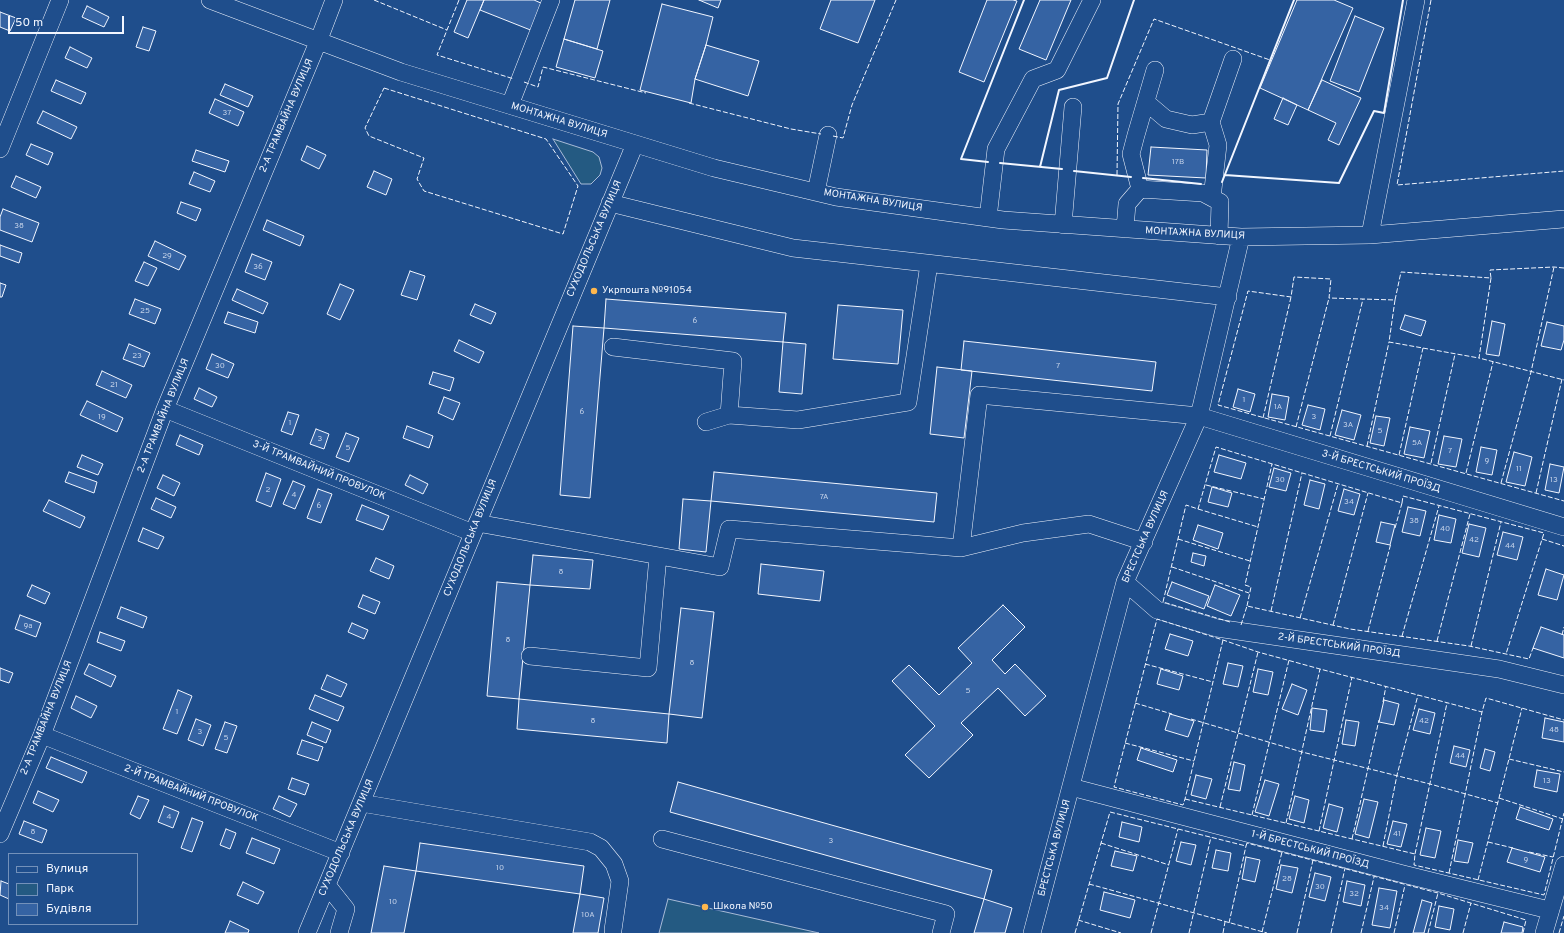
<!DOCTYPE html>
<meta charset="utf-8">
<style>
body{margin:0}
#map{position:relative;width:1564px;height:933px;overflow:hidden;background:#1f4e8c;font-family:Overpass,sans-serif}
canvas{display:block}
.legend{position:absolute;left:8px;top:853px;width:130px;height:72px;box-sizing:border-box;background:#1f4e8c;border:1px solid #7391ba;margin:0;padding:5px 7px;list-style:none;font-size:12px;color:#f2f6ff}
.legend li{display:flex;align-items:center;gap:8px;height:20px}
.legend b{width:20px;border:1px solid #7391ba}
.scale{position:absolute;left:8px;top:16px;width:116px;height:18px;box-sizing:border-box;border:2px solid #f2f6ff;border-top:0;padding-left:5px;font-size:12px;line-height:14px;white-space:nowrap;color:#f2f6ff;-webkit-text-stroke:3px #1f4e8c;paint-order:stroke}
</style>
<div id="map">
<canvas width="1564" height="933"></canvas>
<ul class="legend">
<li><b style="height:5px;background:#1f4e8c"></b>Вулиця</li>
<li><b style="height:11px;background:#245a82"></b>Парк</li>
<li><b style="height:11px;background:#3563a3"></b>Будівля</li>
</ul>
<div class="scale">50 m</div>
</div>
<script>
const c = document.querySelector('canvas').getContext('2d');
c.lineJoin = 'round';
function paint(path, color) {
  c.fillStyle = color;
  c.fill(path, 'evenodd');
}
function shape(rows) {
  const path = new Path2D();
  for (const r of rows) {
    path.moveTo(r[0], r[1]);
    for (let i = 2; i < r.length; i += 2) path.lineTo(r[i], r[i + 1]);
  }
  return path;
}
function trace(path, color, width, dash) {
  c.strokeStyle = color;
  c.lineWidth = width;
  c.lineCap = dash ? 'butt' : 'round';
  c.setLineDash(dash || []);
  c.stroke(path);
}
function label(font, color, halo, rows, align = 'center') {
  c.font = font + ' Overpass,sans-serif';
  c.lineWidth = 3;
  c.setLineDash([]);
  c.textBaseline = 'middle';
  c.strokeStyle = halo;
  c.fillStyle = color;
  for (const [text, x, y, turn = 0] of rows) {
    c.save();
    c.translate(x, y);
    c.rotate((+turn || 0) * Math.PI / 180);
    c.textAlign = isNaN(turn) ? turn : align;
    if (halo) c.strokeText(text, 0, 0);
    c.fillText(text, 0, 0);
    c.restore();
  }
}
const green = shape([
 [553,139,593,152,599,157,602,168,600,175,591,184,581,184,553,139],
 [668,899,819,933,659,933,668,899]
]);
paint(green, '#245a82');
trace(green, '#a8bbd7', 1);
const building = shape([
 [467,0,484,0,468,38,454,32,467,0],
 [484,0,534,0,543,4,533,31,480,10,484,0],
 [575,0,610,0,597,49,564,39,575,0],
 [699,0,721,0,718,8,699,0],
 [831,0,875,0,858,43,820,29,831,0],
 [987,0,1013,0,1017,1,984,82,959,72,987,0],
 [1040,0,1071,0,1046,60,1019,49,1040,0],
 [1297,0,1334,0,1353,8,1308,110,1260,88,1297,0],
 [662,4,713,17,706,45,695,79,691,103,640,90,662,4],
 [87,6,109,17,104,27,82,17,87,6],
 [0,12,16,18,10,31,0,27,0,12],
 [1355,16,1384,28,1359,92,1330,81,1355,16],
 [143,27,156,31,149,51,136,47,143,27],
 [564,39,603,51,595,78,556,67,564,39],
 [706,45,759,61,748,96,695,79,706,45],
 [70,47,92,58,87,68,65,58,70,47],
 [56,80,86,93,81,104,51,91,56,80],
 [1322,80,1361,98,1339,145,1328,140,1336,123,1308,110,1322,80],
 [225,84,253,96,248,107,220,95,225,84],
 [1283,98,1297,105,1288,125,1274,119,1283,98],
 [215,99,244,112,238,126,209,113,215,99],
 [43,111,77,127,71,139,37,123,43,111],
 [31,144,53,153,48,165,26,155,31,144],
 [307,146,326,155,319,169,301,160,307,146],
 [1151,147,1207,150,1206,178,1148,175,1151,147],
 [196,150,229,161,225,172,192,161,196,150],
 [374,171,392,179,386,195,367,187,374,171],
 [194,172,215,181,210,192,189,184,194,172],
 [16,176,41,187,36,198,11,187,16,176],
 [181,202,201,209,196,221,177,213,181,202],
 [3,209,39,223,32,242,0,230,0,217,3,209],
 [267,220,304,236,300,246,263,230,267,220],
 [155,241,186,256,179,270,148,256,155,241],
 [0,245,22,253,19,263,0,256,0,245],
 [252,254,272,262,265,280,245,272,252,254],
 [144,262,157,268,148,286,135,281,144,262],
 [410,271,425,276,417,300,401,295,410,271],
 [0,283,6,285,2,297,0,297,0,283],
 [340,284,354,290,340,320,327,314,340,284],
 [237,289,268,303,263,314,232,300,237,289],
 [135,299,161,309,155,324,129,314,135,299],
 [606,299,786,313,783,342,604,328,606,299],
 [475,304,496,313,491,324,470,315,475,304],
 [838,305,903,310,898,364,833,359,838,305],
 [228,312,258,322,255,333,224,323,228,312],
 [1405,315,1426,321,1421,336,1400,329,1405,315],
 [1492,321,1505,324,1499,356,1486,354,1492,321],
 [1547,322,1564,326,1564,340,1561,350,1541,346,1547,322],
 [573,326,604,328,590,498,560,495,573,326],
 [459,340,484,352,479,363,454,351,459,340],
 [964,341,1156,362,1152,391,961,370,964,341],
 [783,342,806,344,802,394,779,392,783,342],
 [129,344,150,353,144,367,123,359,129,344],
 [212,354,234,364,228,378,206,369,212,354],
 [937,367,972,371,964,438,930,434,937,367],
 [102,371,132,385,126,398,96,385,102,371],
 [433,372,454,378,450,391,429,384,433,372],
 [199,388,217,397,212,407,194,399,199,388],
 [1238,389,1255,394,1250,412,1233,407,1238,389],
 [1272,394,1289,397,1285,420,1268,417,1272,394],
 [444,397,460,403,453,420,438,413,444,397],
 [87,401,123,418,117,432,80,415,87,401],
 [1308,405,1325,409,1320,430,1302,425,1308,405],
 [1342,410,1361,415,1354,440,1335,435,1342,410],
 [288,412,299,415,292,435,281,431,288,412],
 [1376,416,1390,418,1384,446,1370,443,1376,416],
 [407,426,433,436,429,448,403,438,407,426],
 [1410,427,1430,431,1424,458,1404,454,1410,427],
 [316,429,329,434,324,449,310,444,316,429],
 [346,433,359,438,349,462,336,457,346,433],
 [180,435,203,445,199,455,176,445,180,435],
 [1444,436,1462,439,1456,467,1438,464,1444,436],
 [1481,447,1497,450,1492,475,1476,472,1481,447],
 [1514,452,1532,457,1525,486,1506,482,1514,452],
 [82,455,103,464,98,475,77,467,82,455],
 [1219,455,1246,463,1241,479,1214,472,1219,455],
 [1550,464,1564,467,1559,493,1545,490,1550,464],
 [1274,468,1291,473,1286,491,1269,487,1274,468],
 [69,472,97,482,94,493,65,482,69,472],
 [714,472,937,493,934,522,711,501,714,472],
 [266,473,281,479,271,507,256,501,266,473],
 [163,475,180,483,174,496,157,488,163,475],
 [410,475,428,484,423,494,405,485,410,475],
 [1310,480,1325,484,1319,509,1304,505,1310,480],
 [293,481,305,486,295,509,283,504,293,481],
 [1212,487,1232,493,1228,507,1208,502,1212,487],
 [318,489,332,494,321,523,307,518,318,489],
 [1344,489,1360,494,1354,515,1338,511,1344,489],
 [156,498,176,507,171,518,151,509,156,498],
 [683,499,711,501,706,552,679,549,683,499],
 [49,500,85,517,80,528,43,511,49,500],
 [362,505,389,516,383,530,356,520,362,505],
 [1408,507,1426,511,1420,536,1402,532,1408,507],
 [1439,515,1456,519,1451,543,1434,540,1439,515],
 [1381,522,1395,525,1390,545,1376,542,1381,522],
 [1469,524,1486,528,1479,557,1462,553,1469,524],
 [1198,525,1223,533,1218,549,1193,540,1198,525],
 [143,528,164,537,158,549,138,541,143,528],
 [1503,532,1523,537,1517,560,1497,555,1503,532],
 [1193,553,1206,556,1204,566,1191,562,1193,553],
 [533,555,593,560,590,589,530,585,533,555],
 [376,558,394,566,389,579,370,571,376,558],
 [761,564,824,571,820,601,758,594,761,564],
 [1546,569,1564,575,1557,600,1538,595,1546,569],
 [497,582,530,585,519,699,487,696,497,582],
 [1172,582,1209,596,1204,609,1167,595,1172,582],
 [32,585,50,593,45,604,27,596,32,585],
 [1215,585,1240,595,1231,616,1207,606,1215,585],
 [363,595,380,602,375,614,358,607,363,595],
 [1003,605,1025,627,992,660,1005,674,1015,664,1046,696,1025,716,998,688,961,723,973,735,929,778,905,755,935,726,892,681,909,665,939,695,972,663,958,648,1003,605],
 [121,607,147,617,143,628,117,618,121,607],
 [681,608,714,612,702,718,669,714,681,608],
 [20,615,41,623,36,637,15,629,20,615],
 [352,623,368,630,364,639,348,632,352,623],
 [1541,627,1564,635,1564,658,1533,648,1541,627],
 [100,632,125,641,121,651,97,642,100,632],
 [1170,634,1193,641,1188,656,1165,649,1170,634],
 [1228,663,1243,666,1238,687,1223,684,1228,663],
 [89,664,116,676,111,687,84,674,89,664],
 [0,668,13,673,9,683,0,680,0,668],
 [1161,669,1183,676,1179,690,1157,684,1161,669],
 [1258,669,1273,672,1268,695,1253,692,1258,669],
 [327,675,347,684,341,697,321,689,327,675],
 [1292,684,1307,690,1298,715,1282,709,1292,684],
 [178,690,192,696,177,734,163,729,178,690],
 [315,695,344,707,338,721,309,709,315,695],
 [76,696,97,706,91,718,71,708,76,696],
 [519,699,669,714,667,743,517,729,519,699],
 [1384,700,1399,704,1394,725,1379,722,1384,700],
 [1312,708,1327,710,1324,732,1310,730,1312,708],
 [1419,709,1435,713,1430,734,1413,730,1419,709],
 [1170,714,1194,721,1188,737,1165,730,1170,714],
 [1545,718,1564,722,1564,742,1542,738,1545,718],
 [196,719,211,725,203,746,188,740,196,719],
 [1346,720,1359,722,1355,746,1342,744,1346,720],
 [225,722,237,726,227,753,215,749,225,722],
 [312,722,331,730,326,743,307,735,312,722],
 [302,740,323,747,318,761,297,754,302,740],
 [1454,746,1470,750,1466,767,1450,763,1454,746],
 [1141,748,1177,760,1173,772,1137,760,1141,748],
 [1485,749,1495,752,1490,771,1480,768,1485,749],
 [51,757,87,772,82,783,46,768,51,757],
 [1234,762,1245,765,1240,791,1228,789,1234,762],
 [1537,770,1560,774,1557,792,1534,787,1537,770],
 [1196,775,1212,779,1206,799,1191,795,1196,775],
 [292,778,309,784,305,795,288,789,292,778],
 [1265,780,1279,784,1269,816,1255,812,1265,780],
 [678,782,992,870,984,899,670,812,678,782],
 [38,791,59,800,53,812,33,803,38,791],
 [138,796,149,800,140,819,130,814,138,796],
 [279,796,297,804,290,817,273,809,279,796],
 [1295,796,1309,800,1304,823,1289,819,1295,796],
 [1364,799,1378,802,1369,838,1355,834,1364,799],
 [1329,804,1343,808,1337,832,1323,828,1329,804],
 [164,806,179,812,173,828,158,822,164,806],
 [1520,807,1553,819,1549,830,1516,819,1520,807],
 [192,818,203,822,192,852,181,848,192,818],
 [24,821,47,830,42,843,19,834,24,821],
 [1393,821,1407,824,1401,847,1387,844,1393,821],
 [1122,822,1142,827,1139,842,1119,837,1122,822],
 [1426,828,1441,831,1435,858,1420,855,1426,828],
 [226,829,236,833,230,849,220,845,226,829],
 [252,838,280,849,274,864,246,853,252,838],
 [1458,840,1473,843,1468,863,1454,861,1458,840],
 [1181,842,1196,845,1191,865,1176,861,1181,842],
 [420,843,584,866,580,894,416,871,420,843],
 [1512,848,1545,857,1540,872,1507,862,1512,848],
 [1216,850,1231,853,1228,871,1212,868,1216,850],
 [1115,851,1137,856,1133,871,1111,866,1115,851],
 [1246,857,1260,860,1255,882,1242,879,1246,857],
 [1281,865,1298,868,1292,893,1276,889,1281,865],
 [384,866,416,871,404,933,371,933,384,866],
 [1315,873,1331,877,1325,901,1309,897,1315,873],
 [1,881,9,884,9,899,0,895,1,881],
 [1347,881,1365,885,1361,906,1343,902,1347,881],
 [243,882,264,892,258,904,237,895,243,882],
 [1379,888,1397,891,1390,928,1372,925,1379,888],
 [1104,892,1135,900,1130,918,1100,910,1104,892],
 [580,894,604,898,598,933,573,933,580,894],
 [984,899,1012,908,1005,933,974,933,984,899],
 [1422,900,1432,903,1424,933,1413,933,1422,900],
 [1439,906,1454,909,1450,930,1435,927,1439,906],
 [230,921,249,930,248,933,225,933,230,921],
 [1504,922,1523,927,1522,933,1501,933,1504,922]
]);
paint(building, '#3563a3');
trace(building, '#f2f6ff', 1);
const minor = shape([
 [210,0,401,72,714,168,836,197,1003,220,1241,237,1370,235,1564,219],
 [1146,102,1166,119,1192,125,1211,122],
 [510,105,551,0],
 [0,149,60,0],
 [1140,189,1131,154,1136,135,1155,70],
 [816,192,828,135],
 [1212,198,1218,145,1211,122,1233,59],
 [610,203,793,248,1228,297],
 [988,218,996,149,1033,79,1057,70,1092,0],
 [1063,225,1073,107],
 [1125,229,1127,204,1140,189,1203,193,1220,202,1219,236],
 [1370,235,1416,0],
 [613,347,733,361,729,415],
 [165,409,473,533],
 [706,422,729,415,798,420,908,402,929,264],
 [477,523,720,567,729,529,961,548,979,395,1199,416,1564,527],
 [961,548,1023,533,1089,524,1144,542],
 [1125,582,1157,610,1217,628,1499,669,1564,685],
 [530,656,648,668,658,556],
 [42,735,341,853],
 [1071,787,1403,874,1549,910],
 [361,803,590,842,601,848,614,864,620,881,613,930],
 [0,834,42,735,165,409,318,42,334,0],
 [662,839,946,914,941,933],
 [327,885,346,909,339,933],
 [307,933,635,144],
 [1032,933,1125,582,1199,416,1241,237],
 [1544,933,1564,865]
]);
trace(minor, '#f2f6ff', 18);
trace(minor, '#1f4e8c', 17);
trace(shape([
 [374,0,447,30],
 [459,0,437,55,514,79],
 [1431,0,1397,185,1564,171],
 [524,82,538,87,543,67,646,93],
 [384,88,546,139,578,186,563,234,424,191,417,179,424,158,369,136,365,128,384,88],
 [689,103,791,129,821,134],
 [833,136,843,138,852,105,896,0],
 [1117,175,1118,104,1154,19,1270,60],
 [1564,268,1554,267,1490,270,1491,278,1401,272,1395,300,1329,298,1331,279,1294,277,1291,297,1248,291,1218,405,1564,501],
 [1491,278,1479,358,1564,380],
 [1395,300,1389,342,1479,358],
 [1263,418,1291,297],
 [1296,427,1329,298],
 [1330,436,1363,299],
 [1367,446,1389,342],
 [1399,455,1423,348],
 [1431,463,1455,354],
 [1466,473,1493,362],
 [1501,483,1531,372,1554,267],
 [1206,485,1264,499],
 [1536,493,1562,379],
 [1198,509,1258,527],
 [1395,528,1402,503],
 [1178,539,1250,561],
 [1542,539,1564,546],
 [1172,567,1249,593],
 [1247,606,1251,587,1245,585,1272,464],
 [1271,611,1302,473],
 [1300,618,1338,484],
 [1230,622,1163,602,1186,505,1198,509,1216,447,1402,503,1403,496,1544,533,1506,654],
 [1241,625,1247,606,1350,629,1469,646,1529,659,1533,648,1536,649],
 [1333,625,1368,493],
 [1368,631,1391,543],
 [1562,635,1564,627],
 [1402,636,1439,506],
 [1223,640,1185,799,1183,805,1114,787,1157,619,1223,640,1258,652,1320,669,1482,712,1486,698,1564,720],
 [1437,641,1470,514],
 [1471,646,1501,522],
 [1145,664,1213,682],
 [1383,702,1386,686],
 [1135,703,1172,714],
 [1191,719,1302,752,1430,784,1498,803],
 [1125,743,1194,761],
 [1509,759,1564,772],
 [1499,798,1563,819],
 [1185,799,1415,854,1414,865,1544,895,1564,813],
 [1220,807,1258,652],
 [1252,815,1289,660],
 [1286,823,1320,669],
 [1319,831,1352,677],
 [1352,839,1379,720],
 [1488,842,1513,848],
 [1101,843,1169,865],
 [1383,846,1397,775,1418,695],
 [1529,852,1553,857],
 [1415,854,1447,703],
 [1449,873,1482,712],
 [1478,880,1522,708],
 [1089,884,1267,933],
 [1078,920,1121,933],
 [1229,923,1246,846],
 [1262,932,1282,852],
 [1075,933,1110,812,1246,846,1247,843,1438,893,1526,920,1523,933],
 [1151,933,1178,829],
 [1189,933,1211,837],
 [1223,933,1225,922],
 [1297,933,1313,860],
 [1331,933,1345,868],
 [1361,933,1374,877],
 [1394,933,1405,885],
 [1428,933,1438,893],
 [1463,933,1471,903],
 [1559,933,1564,916]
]), '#f2f6ff', 1, [5, 2]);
trace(shape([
 [988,162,961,159,1024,0],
 [1000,163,1062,169],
 [1040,167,1059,90,1107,78,1134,0],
 [1074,171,1131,177],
 [1225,175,1339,183,1374,111,1384,113,1403,0],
 [1143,178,1201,184],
 [1222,182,1294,0]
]), '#f2f6ff', 2);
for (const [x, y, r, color] of [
 [594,291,4,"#ffb74d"],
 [705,907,4,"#ffb74d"]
]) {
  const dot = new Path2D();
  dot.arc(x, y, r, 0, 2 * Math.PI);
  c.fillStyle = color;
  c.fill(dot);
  trace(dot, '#1f4e8c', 1.5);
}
label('8px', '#c3d1e8', null, [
 ["37",227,113],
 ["17В",1178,162],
 ["38",19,226],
 ["29",167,256],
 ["36",258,267],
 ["25",145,311],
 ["6",695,321],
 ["23",137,356],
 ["30",220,366],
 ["7",1058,366],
 ["21",114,385],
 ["1",1244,400],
 ["1А",1278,407],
 ["6",582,412],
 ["19",102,417],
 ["3",1314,417],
 ["1",290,423],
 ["3А",1348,425],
 ["5",1380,431],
 ["3",320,439],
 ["5А",1417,443],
 ["5",348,448],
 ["7",1450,451],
 ["9",1487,461],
 ["11",1519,469],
 ["30",1280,480],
 ["13",1554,480],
 ["2",268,490],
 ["4",294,495],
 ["7А",824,497],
 ["34",1349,502],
 ["6",319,506],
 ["38",1414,521],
 ["40",1445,529],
 ["42",1474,540],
 ["44",1510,546],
 ["8",561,572],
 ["9а",28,626],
 ["8",508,640],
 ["8",692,663],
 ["5",968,691],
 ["1",177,712],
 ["8",593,721],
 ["42",1424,721],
 ["48",1554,730],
 ["3",200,732],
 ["5",226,738],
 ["44",1460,756],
 ["13",1547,781],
 ["4",169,817],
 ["8",33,832],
 ["41",1397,834],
 ["3",831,841],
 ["9",1526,860],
 ["10",500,868],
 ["28",1287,879],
 ["30",1320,887],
 ["32",1354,894],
 ["10",393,902],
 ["34",1384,908],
 ["10А",588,915]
]);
label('10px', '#f2f6ff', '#1f4e8c', [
 ["2-А ТРАМВАЙНА ВУЛИЦЯ",287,116,-67],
 ["МОНТАЖНА ВУЛИЦЯ",559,121,17],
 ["МОНТАЖНА ВУЛИЦЯ",873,201,9],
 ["МОНТАЖНА ВУЛИЦЯ",1195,234,3],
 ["СУХОДОЛЬСЬКА ВУЛИЦЯ",595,239,-67],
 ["2-А ТРАМВАЙНА ВУЛИЦЯ",164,416,-68],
 ["3-Й ТРАМВАЙНИЙ ПРОВУЛОК",319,471,22],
 ["3-Й БРЕСТСЬКИЙ ПРОЇЗД",1381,472,17],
 ["БРЕСТСЬКА ВУЛИЦЯ",1146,537,-66],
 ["СУХОДОЛЬСЬКА ВУЛИЦЯ",471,538,-68],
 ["2-Й БРЕСТСЬКИЙ ПРОЇЗД",1339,646,8],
 ["2-А ТРАМВАЙНА ВУЛИЦЯ",47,718,-68],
 ["2-Й ТРАМВАЙНИЙ ПРОВУЛОК",191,794,21],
 ["СУХОДОЛЬСЬКА ВУЛИЦЯ",347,838,-67],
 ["БРЕСТСЬКА ВУЛИЦЯ",1055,848,-75],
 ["1-Й БРЕСТСЬКИЙ ПРОЇЗД",1310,850,15]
]);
label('10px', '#f2f6ff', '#1f4e8c', [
 ["Укрпошта №91054",602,291],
 ["Школа №50",713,907]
], 'left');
</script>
